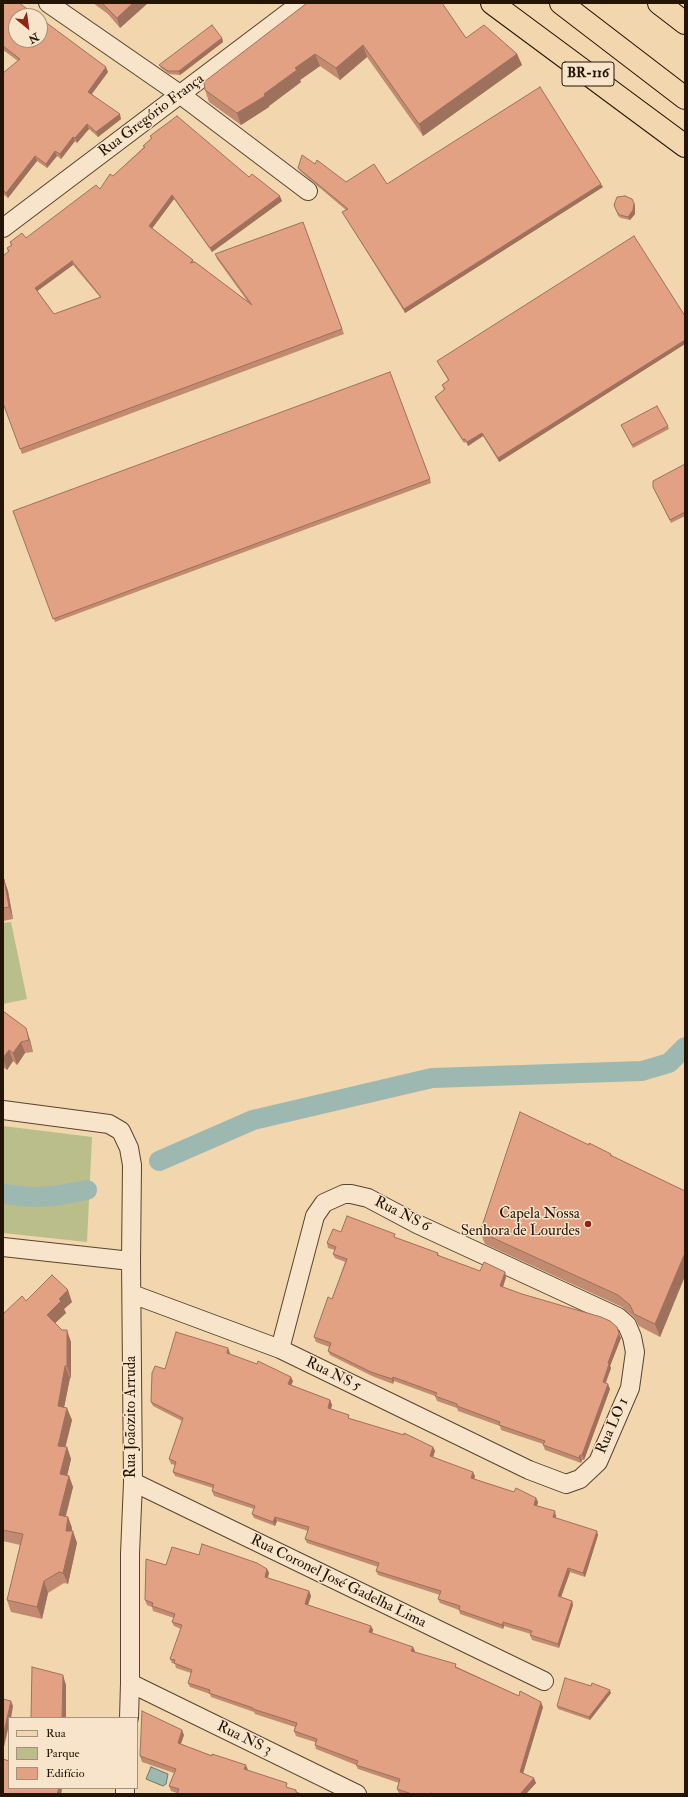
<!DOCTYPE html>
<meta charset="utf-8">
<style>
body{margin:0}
#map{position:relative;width:688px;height:1797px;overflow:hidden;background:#f2d6ad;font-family:"IM FELL Double Pica",serif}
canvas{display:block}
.frame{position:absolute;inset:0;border:4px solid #241404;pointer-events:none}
.legend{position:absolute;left:8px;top:1717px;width:130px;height:72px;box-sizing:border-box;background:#f7e4ca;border:1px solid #a3917b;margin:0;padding:5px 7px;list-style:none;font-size:12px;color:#241404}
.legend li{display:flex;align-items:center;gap:8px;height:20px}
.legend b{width:20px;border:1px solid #a3917b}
.north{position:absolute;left:8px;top:8px;width:40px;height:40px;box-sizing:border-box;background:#f7e4ca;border:1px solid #a3917b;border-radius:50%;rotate:151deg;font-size:11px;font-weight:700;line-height:16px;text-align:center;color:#241404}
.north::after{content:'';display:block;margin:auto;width:14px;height:18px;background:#8f2418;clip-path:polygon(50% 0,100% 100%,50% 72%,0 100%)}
</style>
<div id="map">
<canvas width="688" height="1797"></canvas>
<div class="frame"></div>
<ul class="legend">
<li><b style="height:5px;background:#f2d6ad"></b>Rua</li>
<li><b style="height:11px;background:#babe8a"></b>Parque</li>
<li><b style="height:11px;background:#e2a183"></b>Edifício</li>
</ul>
<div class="north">N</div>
</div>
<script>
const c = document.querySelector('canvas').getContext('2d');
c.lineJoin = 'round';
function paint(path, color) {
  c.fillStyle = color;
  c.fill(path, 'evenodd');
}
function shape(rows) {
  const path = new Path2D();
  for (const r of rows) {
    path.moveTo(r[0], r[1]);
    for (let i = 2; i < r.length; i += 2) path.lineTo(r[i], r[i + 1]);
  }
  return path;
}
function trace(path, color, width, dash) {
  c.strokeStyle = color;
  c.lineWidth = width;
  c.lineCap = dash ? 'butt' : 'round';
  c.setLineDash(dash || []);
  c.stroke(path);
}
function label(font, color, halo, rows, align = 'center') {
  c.font = font + ' "IM FELL Double Pica",serif';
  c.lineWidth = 3;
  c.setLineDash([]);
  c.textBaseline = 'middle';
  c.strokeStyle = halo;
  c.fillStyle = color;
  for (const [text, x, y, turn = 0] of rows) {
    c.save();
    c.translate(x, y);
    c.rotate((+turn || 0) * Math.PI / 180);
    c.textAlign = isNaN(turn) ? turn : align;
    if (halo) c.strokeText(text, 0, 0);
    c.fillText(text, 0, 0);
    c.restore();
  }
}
paint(shape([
 [11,922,27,999,3,1004,3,923],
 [3,1126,92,1137,87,1242,3,1233]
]), '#babe8a');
const water = shape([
 [151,1767,168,1774,166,1784,163,1786,146,1779,151,1767]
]);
paint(water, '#9cb8b1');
trace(water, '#6c766c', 1);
trace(shape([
 [159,1161,253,1120,432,1078,642,1071,669,1063,685,1047],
 [3,1194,32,1197,54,1196,87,1190]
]), '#9cb8b1', 20);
const minor = shape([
 [48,3,181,95,308,191],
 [3,228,301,3],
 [3,1110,109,1124,121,1131,129,1148,132,1165,131,1261,133,1482,130,1554,130,1683,129,1718],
 [3,1247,131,1261],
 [132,1294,280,1349,529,1470,566,1484,580,1479,598,1462,630,1388,635,1352,632,1337,627,1325,618,1317,417,1224,368,1198,351,1194,344,1194,324,1203,315,1216,280,1349],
 [133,1482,544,1681],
 [130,1683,357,1794],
 [125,1794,125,1788]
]);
const primary = shape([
 [492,3,685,146]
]);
const trunk = shape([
 [561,3,685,98],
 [659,3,685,23]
]);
trace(minor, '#58442e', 20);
trace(primary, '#241404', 24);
trace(trunk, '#241404', 24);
trace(minor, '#f7e4ca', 18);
trace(primary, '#f2d6ad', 22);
trace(trunk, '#f2d6ad', 22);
paint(shape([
 [3,3,108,72,92,94,121,119,98,137,89,129,77,143,75,141,61,159,57,156,47,168,37,161,8,198,3,194,3,73,18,61,3,50],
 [93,3,148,3,120,28,108,14],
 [307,3,466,38,517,54,522,65,423,136,367,57,340,80,320,66,300,80,301,82,269,106,269,107,241,125,209,102,205,90],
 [222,38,223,42,180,75,169,74,161,68,159,65],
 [150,136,249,177,282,201,212,252,174,199,152,228,193,260,194,262,248,302,217,259,215,254,303,222,344,334,22,454,3,403,8,252,7,248,11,246,10,242,26,238,100,189,113,176,144,147,143,146,151,139],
 [73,265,100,297,54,314,37,291],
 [315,164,346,182,387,184,603,187,405,313,344,215,342,212,346,210,300,171,298,168],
 [634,203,635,206,635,214,630,220,621,218,618,216,614,205],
 [685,316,685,344,499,462,483,436,468,446,466,442,464,443,436,400,435,397,444,390,442,385,448,380,439,365,437,361],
 [621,425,668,426,669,429,633,448],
 [685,464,685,516,671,523,653,487],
 [430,479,431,483,55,622,15,514],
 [3,874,4,880,8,891,13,919,3,921],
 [3,1011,30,1040,33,1052,25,1053,17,1065,13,1061,7,1070,3,1067],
 [589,1145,611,1154,612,1156,685,1191,685,1276,660,1337,639,1326,634,1317,622,1307,485,1244,480,1232],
 [341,1232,397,1238,438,1253,439,1256,480,1271,505,1272,506,1277,503,1287,621,1338,610,1366,611,1368,606,1383,610,1389,584,1460,582,1460,581,1463,545,1450,543,1445,543,1444,501,1430,500,1426,458,1411,457,1408,437,1401,435,1396,394,1381,393,1384,372,1376,330,1355,328,1351,329,1347,316,1342,314,1337,332,1299,345,1262,335,1258,333,1254,335,1250,328,1248,327,1243],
 [26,1301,72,1302,64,1309,66,1313,55,1323,71,1342,71,1378,70,1378,64,1407,72,1420,65,1447,67,1447,71,1459,67,1475,69,1476,73,1487,66,1516,68,1517,72,1528,72,1531,77,1543,68,1584,64,1583,48,1593,42,1619,11,1612,7,1600,20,1545,3,1541,3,1314],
 [230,1353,229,1354,293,1381,291,1385,330,1400,332,1405,331,1409,350,1419,433,1447,435,1451,433,1457,475,1476,474,1479,514,1492,536,1498,538,1502,537,1506,556,1516,556,1518,598,1535,585,1577,570,1572,561,1597,572,1601,573,1605,559,1648,532,1640,530,1635,531,1634,504,1626,503,1629,460,1614,459,1610,440,1603,438,1599,440,1595,378,1575,376,1571,378,1567,307,1543,305,1539,308,1531,277,1521,275,1526,254,1518,252,1514,254,1509,214,1496,212,1491,213,1488,175,1476,173,1472,175,1465,171,1464,169,1459,182,1421,153,1406,151,1402,165,1369],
 [199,1555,267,1569,269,1573,268,1578,309,1591,311,1596,308,1605,371,1626,373,1630,372,1633,415,1651,414,1652,457,1667,543,1707,523,1773,536,1783,526,1794,400,1794,399,1793,397,1789,399,1783,358,1769,356,1765,316,1749,315,1745,315,1742,296,1736,294,1731,295,1727,255,1714,254,1712,211,1697,210,1694,190,1687,188,1683,191,1673,176,1668,175,1664,172,1663,170,1659,181,1629,174,1626,172,1622,174,1618,153,1611,152,1607,147,1605,145,1600,166,1565],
 [611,1693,590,1720,558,1709,557,1706],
 [184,1735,181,1744,248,1770,177,1793,171,1791,169,1786,174,1773,142,1762,140,1756]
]), '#c28a71');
paint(shape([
 [133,3,148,3,120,28,117,18],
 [222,38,223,42,180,75,179,71],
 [363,45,367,57,340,80,336,68],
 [315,54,320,66,300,80,301,82,269,106,269,107,241,125,237,113,264,94,295,68],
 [517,54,522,65,423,136,419,124],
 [106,67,108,72,90,96,88,92],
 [120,114,121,119,98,137,96,132],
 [87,124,89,129,77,143,75,138],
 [73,137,75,141,61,159,60,154],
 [55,151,57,156,47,168,46,164],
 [35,156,37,161,8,198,6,193],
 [601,184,603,187,405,313,404,309],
 [172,195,174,199,151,230,149,226],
 [280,196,282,201,212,252,210,248],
 [634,203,635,206,635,214,630,220,628,217],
 [72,261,73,265,36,292,35,288],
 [685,340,685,344,499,462,498,458],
 [482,433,483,436,468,446,467,442],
 [3,874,4,880,8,891,13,919,9,907,3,882],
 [26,1028,30,1040,33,1052,29,1040],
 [21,1042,25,1053,17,1065,13,1053],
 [9,1050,13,1061,7,1070,3,1058],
 [685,1253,685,1276,660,1337,655,1324],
 [505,1272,506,1277,502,1290,500,1286],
 [68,1290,72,1302,64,1309,66,1313,51,1327,47,1315,59,1299],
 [67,1330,71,1342,71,1378,67,1366],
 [619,1333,621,1338,610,1366,611,1368,604,1386,603,1382,608,1363],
 [228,1348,230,1353,228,1358,227,1353],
 [65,1366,70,1378,62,1418,58,1406],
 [291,1377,293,1381,290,1388,288,1384],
 [393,1377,394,1381,393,1384,392,1379],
 [608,1384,610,1389,584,1460,582,1455],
 [330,1400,332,1405,330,1412,328,1408],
 [67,1408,72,1420,63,1457,58,1446],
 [67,1447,71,1459,65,1485,60,1474],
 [433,1447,435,1451,432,1460,430,1456],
 [580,1455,582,1460,581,1463,579,1458],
 [473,1472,475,1476,473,1483,471,1478],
 [69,1476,73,1487,63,1526,59,1515],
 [536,1498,538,1502,536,1509,534,1505],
 [555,1511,556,1516,555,1521,553,1517],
 [68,1517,72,1528,71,1542,73,1531,77,1543,68,1584,63,1573,66,1531],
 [275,1517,277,1521,275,1526,273,1522],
 [597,1531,598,1535,585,1577,583,1573],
 [568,1568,570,1572,560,1600,558,1596],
 [267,1569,269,1573,266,1582,265,1577],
 [44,1581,48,1593,42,1619,37,1607],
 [309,1591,311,1596,307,1608,305,1604],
 [572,1601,573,1605,559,1648,558,1644],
 [503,1622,504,1626,503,1629,502,1625],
 [371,1626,373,1630,371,1637,369,1632],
 [413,1647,415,1651,413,1656,411,1651],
 [63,1675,66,1685,66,1718,62,1718],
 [610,1690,611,1693,590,1720,589,1717],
 [11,1701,13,1706,11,1718,9,1718,9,1725,3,1751,3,1736],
 [541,1702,543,1707,522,1777,520,1772],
 [182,1730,184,1735,179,1748,178,1743],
 [246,1765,248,1770,246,1774,244,1769],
 [534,1778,536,1783,526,1794,520,1794],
 [59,1788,61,1788,62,1790,61,1794,57,1794]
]), '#9e715c');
const building = shape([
 [3,3,19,3,37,16,16,16,16,40,40,40,40,18,106,67,88,92,120,114,96,132,87,124,75,138,73,137,60,154,55,151,46,164,35,156,6,193,3,190,3,73,20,59,3,46,3,3],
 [102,3,133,3,117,18,102,3],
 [307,3,442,3,466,38,484,25,517,54,419,124,363,45,336,68,315,54,295,68,297,70,264,94,265,96,237,113,205,90,204,82,307,3],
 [212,25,222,38,179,71,168,71,159,65,212,25],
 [540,87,601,184,404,309,342,212,348,209,298,168,302,155,315,164,317,160,346,182,374,164,387,184,540,87],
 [177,116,249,177,252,174,280,196,210,248,172,195,149,226,193,260,190,263,195,262,252,305,215,254,303,222,342,329,20,449,3,403,3,256,9,251,7,248,12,245,10,242,22,233,26,238,96,185,100,189,110,174,113,176,145,147,143,146,152,138,150,136,177,116],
 [72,261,101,297,54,314,35,288,72,261],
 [625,196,632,199,634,203,633,210,628,217,620,215,617,212,614,205,617,197,625,196],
 [634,236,685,316,685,340,498,458,482,433,467,442,465,439,463,440,435,397,445,389,442,385,449,380,437,361,634,236],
 [390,372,430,479,53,619,13,511,390,372],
 [657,406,668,426,632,445,621,425,657,406],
 [685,464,685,512,670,520,653,487,653,481,685,464],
 [3,879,4,879,9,907,3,908,3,879],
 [3,1011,26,1028,29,1040,21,1042,13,1053,9,1050,3,1058,3,1011],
 [520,1112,589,1145,589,1143,611,1154,610,1155,685,1191,685,1253,655,1324,634,1314,630,1305,618,1295,480,1232,520,1112],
 [347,1216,395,1234,394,1237,438,1253,437,1255,480,1271,484,1262,505,1272,500,1286,522,1294,601,1317,610,1321,617,1327,619,1333,608,1363,609,1364,603,1382,608,1384,582,1455,580,1455,579,1458,543,1445,545,1441,499,1425,500,1422,457,1406,457,1404,435,1396,437,1393,393,1377,392,1379,371,1372,328,1351,331,1343,314,1337,328,1297,332,1299,347,1259,333,1254,336,1247,327,1243,333,1229,341,1232,347,1216],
 [52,1275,68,1290,59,1299,61,1301,47,1315,62,1330,67,1330,67,1366,65,1366,58,1406,67,1408,58,1446,67,1447,60,1474,69,1476,59,1515,68,1517,66,1531,73,1531,63,1573,59,1572,44,1581,37,1607,7,1600,23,1534,3,1530,3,1314,22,1296,26,1301,52,1275],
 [176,1332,228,1348,227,1353,257,1364,258,1361,291,1377,288,1384,330,1400,328,1408,349,1415,348,1418,404,1435,404,1433,433,1447,430,1456,473,1472,471,1478,514,1492,516,1488,536,1498,534,1505,555,1511,553,1517,597,1531,583,1573,568,1568,558,1596,572,1601,558,1644,530,1635,532,1631,503,1622,502,1625,459,1610,460,1606,438,1599,441,1591,376,1571,379,1563,305,1539,309,1527,275,1517,273,1522,252,1514,255,1506,212,1491,214,1485,173,1472,176,1462,169,1459,183,1418,151,1402,152,1373,155,1366,165,1369,176,1332],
 [202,1544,257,1563,267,1569,265,1577,309,1591,305,1604,371,1626,369,1632,413,1647,411,1651,456,1664,455,1667,519,1696,520,1691,541,1702,520,1772,534,1778,520,1794,434,1794,431,1793,431,1794,412,1794,397,1789,400,1779,356,1765,358,1761,315,1745,317,1739,294,1731,297,1723,253,1709,253,1708,209,1693,210,1690,188,1683,192,1670,174,1663,175,1660,170,1659,182,1625,172,1622,175,1614,152,1606,153,1603,145,1600,146,1559,166,1565,172,1547,199,1555,202,1544],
 [32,1667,63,1675,62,1718,31,1718,32,1667],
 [565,1678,591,1686,592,1683,610,1690,589,1717,557,1706,565,1678],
 [3,1699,11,1701,3,1736,3,1699],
 [142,1711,182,1730,178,1743,212,1756,212,1754,246,1765,244,1769,287,1783,286,1787,296,1790,296,1792,301,1794,177,1794,179,1789,169,1786,176,1769,140,1756,142,1711],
 [3,1759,9,1761,9,1788,59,1788,57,1794,3,1794,3,1759]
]);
paint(building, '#e2a183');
trace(building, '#9e715c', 1);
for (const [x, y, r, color] of [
 [588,1224,4,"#8f2418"]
]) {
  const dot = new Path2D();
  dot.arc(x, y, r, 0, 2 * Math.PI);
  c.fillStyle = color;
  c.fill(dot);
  trace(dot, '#f7e4ca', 1.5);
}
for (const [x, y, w] of [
 [588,74,52]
]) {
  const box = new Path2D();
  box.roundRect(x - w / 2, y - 12, w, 24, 3);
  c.fillStyle = '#f7e4ca';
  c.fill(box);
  trace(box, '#241404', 1);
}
label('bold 14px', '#241404', null, [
 ["BR-116",588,74]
]);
label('15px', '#241404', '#f7e4ca', [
 ["Rua Gregório França",152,116,-37],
 ["Rua NS 6",402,1215,27],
 ["Rua NS 5",333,1375,26],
 ["Rua Joãozito Arruda",132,1417,-90],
 ["Rua LO 1",613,1426,-66],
 ["Rua Coronel José Gadelha Lima",338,1582,26],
 ["Rua NS 3",244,1739,26]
]);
label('15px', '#241404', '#f7e4ca', [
 ["Capela Nossa",580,1215],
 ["Senhora de Lourdes",580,1232]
], 'right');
</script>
